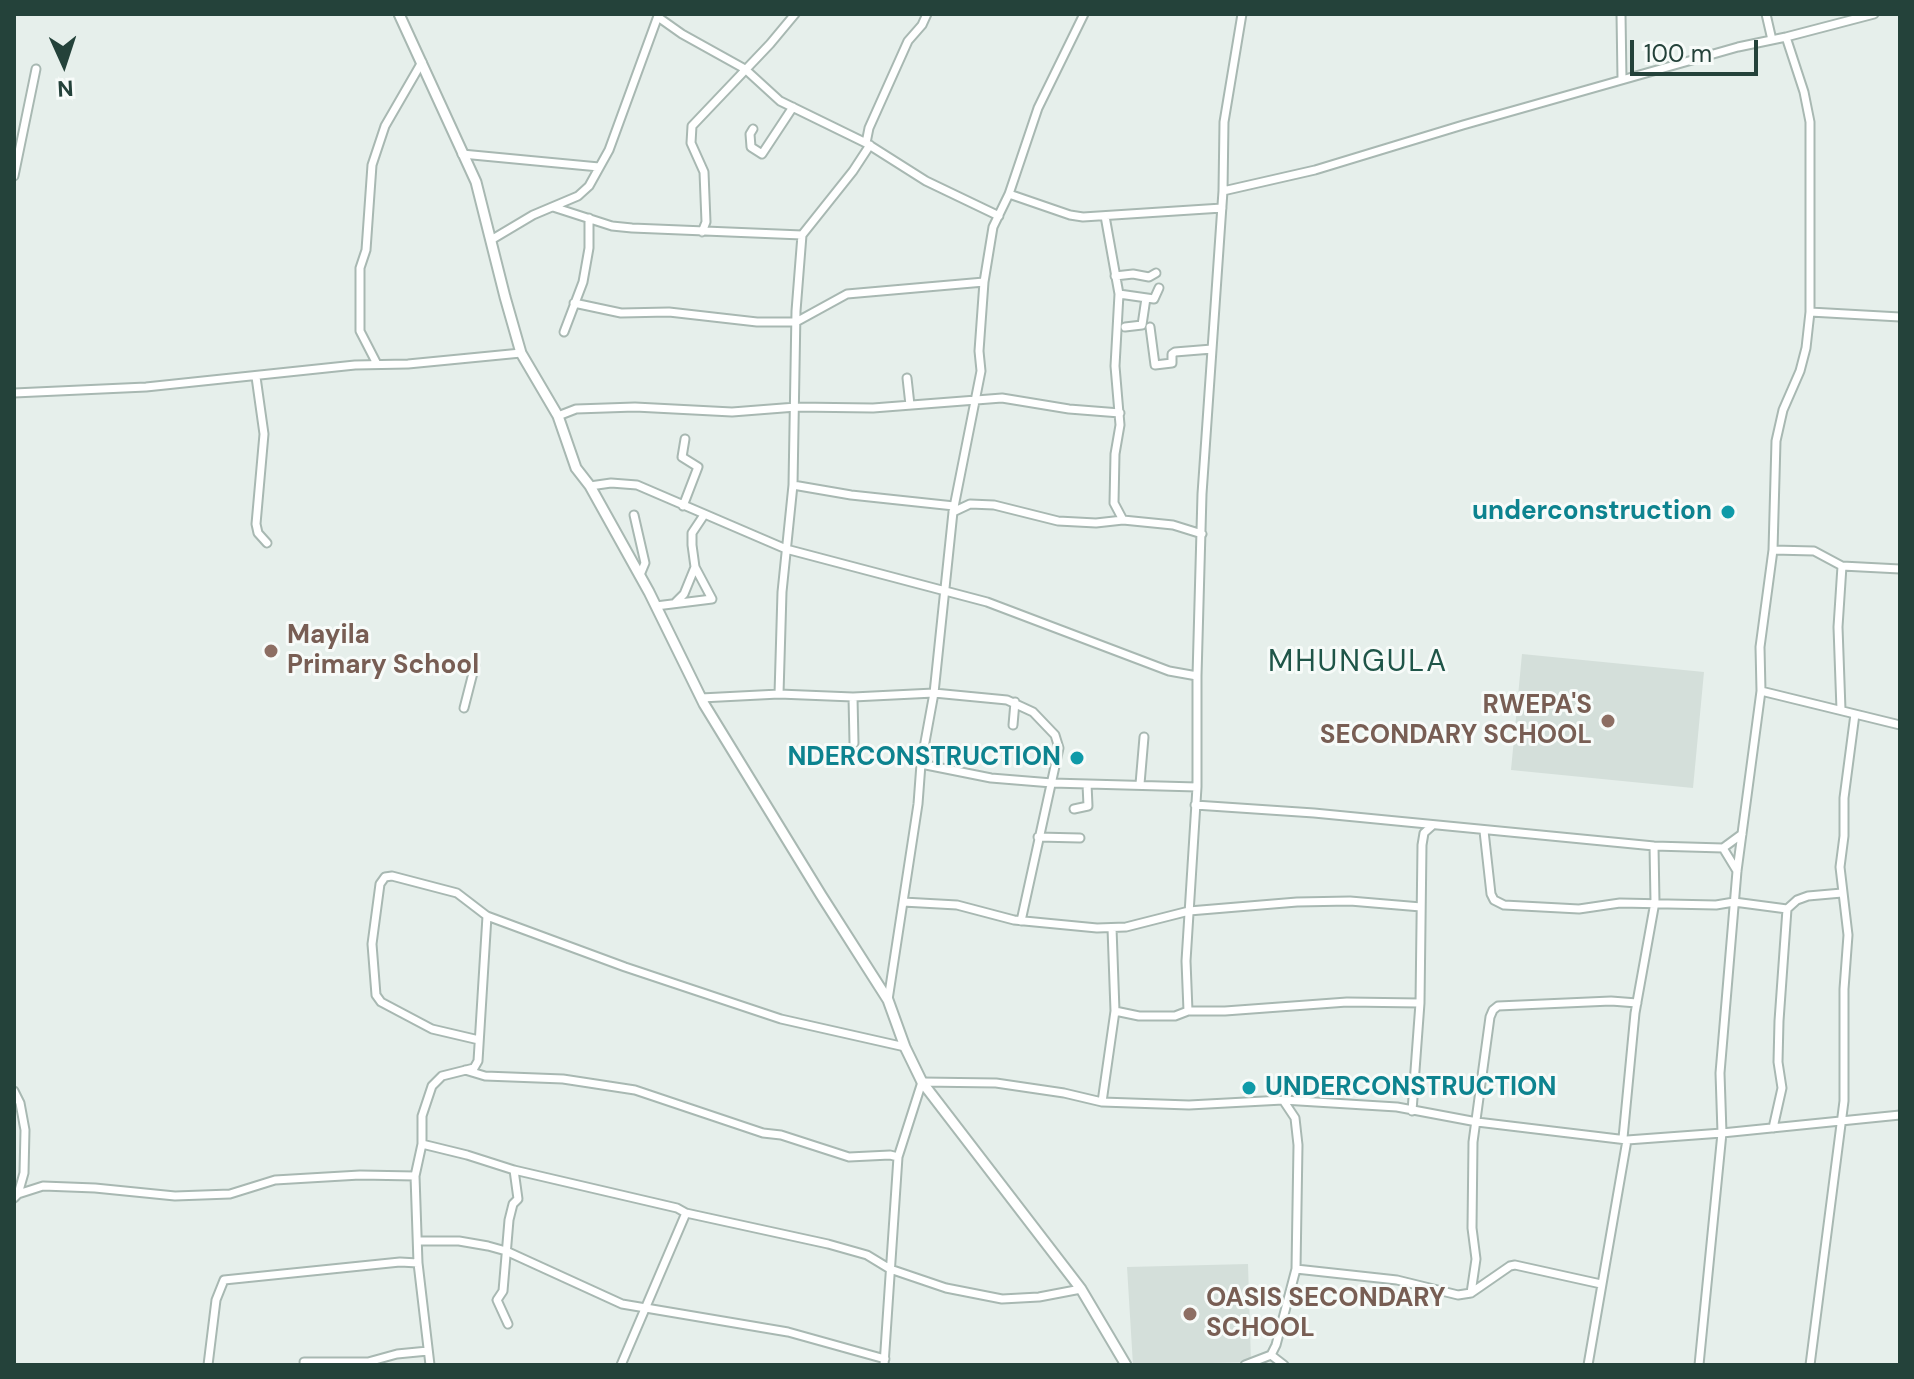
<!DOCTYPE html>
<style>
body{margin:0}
#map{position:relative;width:1914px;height:1379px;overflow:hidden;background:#e6efeb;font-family:"DM Sans",sans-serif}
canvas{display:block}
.frame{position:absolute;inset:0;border:16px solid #24423a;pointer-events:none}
.north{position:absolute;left:24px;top:24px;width:80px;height:80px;-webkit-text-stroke:6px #f7fbf9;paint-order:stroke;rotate:177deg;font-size:22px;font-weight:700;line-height:32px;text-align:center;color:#24423a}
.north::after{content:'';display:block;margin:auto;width:28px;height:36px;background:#24423a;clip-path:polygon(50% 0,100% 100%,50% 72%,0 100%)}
.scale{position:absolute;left:1630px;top:40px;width:128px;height:36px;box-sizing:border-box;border:4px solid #24423a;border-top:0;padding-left:10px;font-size:24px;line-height:28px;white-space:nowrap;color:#24423a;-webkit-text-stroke:6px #f7fbf9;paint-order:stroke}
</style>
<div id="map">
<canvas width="1914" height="1379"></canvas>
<div class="frame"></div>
<div class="north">N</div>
<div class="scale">100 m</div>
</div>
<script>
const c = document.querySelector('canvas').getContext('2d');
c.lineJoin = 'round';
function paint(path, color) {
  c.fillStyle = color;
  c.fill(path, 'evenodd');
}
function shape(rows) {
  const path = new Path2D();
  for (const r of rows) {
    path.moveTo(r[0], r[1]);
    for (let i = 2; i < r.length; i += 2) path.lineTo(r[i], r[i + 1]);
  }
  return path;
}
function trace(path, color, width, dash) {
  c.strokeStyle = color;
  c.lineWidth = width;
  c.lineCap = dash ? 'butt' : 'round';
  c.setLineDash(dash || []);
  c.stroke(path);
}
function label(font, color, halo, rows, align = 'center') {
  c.font = font + ' "DM Sans",sans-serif';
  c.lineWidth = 6;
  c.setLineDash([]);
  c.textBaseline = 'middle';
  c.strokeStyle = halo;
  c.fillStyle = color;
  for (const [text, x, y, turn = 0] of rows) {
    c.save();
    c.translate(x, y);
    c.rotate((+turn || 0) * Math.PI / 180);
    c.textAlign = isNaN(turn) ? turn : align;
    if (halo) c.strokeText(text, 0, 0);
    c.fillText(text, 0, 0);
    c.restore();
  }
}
paint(shape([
 [1522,654,1704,672,1693,788,1511,770],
 [1248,1264,1251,1362,1133,1365,1127,1267]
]), '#d4dfda');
const minor = shape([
 [1621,14,1622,79],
 [1766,14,1772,40],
 [658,17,682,34,745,69,780,101,866,143,926,181,999,216],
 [753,129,750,134,751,147,762,154,793,107],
 [866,143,869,128,908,41,922,25,927,14],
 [462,154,599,167],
 [14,176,36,69],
 [1223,191,1315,170,1463,125,1738,47,1786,37,1874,14],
 [1009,194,1070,215,1083,217,1222,208],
 [553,207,612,226,632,228,802,235],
 [1105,216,1119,294,1115,366,1120,425,1115,454,1114,503,1123,520],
 [702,232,706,222,704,172,691,143,692,126,770,44,795,14],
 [491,240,533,215,578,196,589,186,609,150,658,16],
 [1115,276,1133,274,1149,277,1156,273],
 [1119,294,1154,299,1159,288],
 [574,303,621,313,669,312,757,322,796,322,847,294,984,282],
 [1810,312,1900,317],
 [1125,327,1142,325,1146,298],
 [1150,327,1155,365,1172,363,1172,354,1175,352,1212,349],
 [564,332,583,282,589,248,589,218],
 [377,364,360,331,360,268,366,250,372,165,385,126,422,62],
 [256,377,264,434,256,524,258,533,267,543],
 [907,378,910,405],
 [14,393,146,387,355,365,408,364,521,353],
 [558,416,576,409,635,407,732,412,796,407,873,408,1002,398,1069,409,1120,413],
 [793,485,851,495,954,506],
 [590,486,611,483,637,485,786,549,987,602,1169,671,1197,676],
 [683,506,698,467,682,457,685,439],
 [953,512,970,504,994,505,1058,521,1096,523,1123,520,1173,525,1202,534],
 [634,515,645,563,640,575],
 [1773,550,1814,551,1842,566,1900,569],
 [675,603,684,594,695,567],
 [656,606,712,599,695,567,692,545,692,533,704,515],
 [1761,691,1900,725],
 [779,694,782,592,793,485,796,311,802,235,853,171,870,145],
 [853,697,854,743],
 [701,698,779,694,853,697,934,693,1007,700,1033,712,1055,735,1059,748,1021,921],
 [464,708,475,665],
 [1841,710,1838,627,1842,566],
 [1013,725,1015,702],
 [921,764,991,778,1052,783,1197,787],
 [1140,784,1144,737],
 [1195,805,1314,813,1654,846,1723,848,1742,834],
 [1074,809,1088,806,1087,784],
 [1484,831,1491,894,1494,900,1504,905,1579,909,1620,903,1716,905,1734,902,1787,909],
 [1038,837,1080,838],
 [1723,848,1737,871],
 [903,902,957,905,1014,920,1097,928,1126,927,1189,911,1297,902,1350,901,1421,907],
 [888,1000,918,804,921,764,934,693,953,512,981,371,979,351,984,282,993,227,1009,194,1038,108,1084,14],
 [1115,1011,1139,1016,1175,1016,1188,1011,1225,1011,1347,1002,1420,1003],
 [1188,1011,1186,961,1197,787,1197,676,1202,494,1223,191,1224,122,1242,14],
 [479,1040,432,1029,381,1002,376,995,372,944,380,884,385,877,392,876,457,893,487,916,625,967,781,1019,905,1047],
 [465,1070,485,1076,563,1079,635,1090,763,1133,781,1135,849,1157,890,1155,898,1157],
 [14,1091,20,1103,25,1130,24,1173,18,1194],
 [1102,1102,1115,1011,1112,928],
 [1412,1111,1420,1003,1422,845,1424,833,1433,825],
 [1773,1128,1782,1088,1778,1062,1779,1021,1787,909,1797,900,1808,896,1842,893],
 [1623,1138,1635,1013,1655,902,1654,846],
 [422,1144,467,1155,514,1170,677,1208,686,1213,828,1244,867,1255,890,1269,946,1288,1002,1299,1039,1297,1081,1289],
 [14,1198,18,1194,43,1186,95,1188,175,1196,230,1194,275,1180,360,1175,415,1176],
 [418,1241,459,1241,488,1246,506,1251,622,1304,788,1332,885,1359],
 [1296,1269,1397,1280,1458,1295,1471,1293,1510,1266,1515,1265,1601,1284],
 [1471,1293,1476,1259,1472,1228,1473,1142,1490,1017,1493,1010,1498,1006,1611,1001,1637,1003],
 [508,1324,497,1300,503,1291,509,1220,513,1204,518,1199,514,1170],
 [1271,1355,1284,1365],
 [304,1362,368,1362,397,1354,428,1351],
 [208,1365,216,1300,224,1280,400,1262,418,1263],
 [430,1365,418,1263,415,1176,422,1144,422,1116,432,1086,442,1076,474,1068,478,1061,487,916],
 [621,1365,686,1213],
 [884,1365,898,1157,922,1082,996,1083,1064,1093,1102,1102,1189,1105,1283,1100,1397,1107,1477,1122,1627,1140,1722,1133,1900,1115],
 [1245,1365,1271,1355,1276,1345,1296,1269,1298,1145,1295,1118,1283,1100],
 [1588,1365,1627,1140],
 [1699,1365,1722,1133,1720,1073,1737,871,1761,691,1760,647,1773,550,1776,441,1783,410,1800,371,1806,348,1810,312,1810,122,1804,92,1786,37],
 [1810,1365,1844,1101,1844,989,1848,935,1840,867,1844,836,1844,798,1855,714]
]);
const tertiary = shape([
 [399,14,476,182,505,297,521,353,558,416,576,468,590,486,649,592,704,704,821,895,888,1000,905,1047,922,1082,1081,1289,1126,1365]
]);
trace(minor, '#a8b8b2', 11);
trace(tertiary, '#a8b8b2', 13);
trace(minor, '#fff', 7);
trace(tertiary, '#fff', 9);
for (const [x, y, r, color] of [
 [1728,512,8,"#0f9aa8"],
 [271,651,8,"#8d6e63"],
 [1608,721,8,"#8d6e63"],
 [1077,758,8,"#0f9aa8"],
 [1249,1088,8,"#0f9aa8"],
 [1190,1314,8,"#8d6e63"]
]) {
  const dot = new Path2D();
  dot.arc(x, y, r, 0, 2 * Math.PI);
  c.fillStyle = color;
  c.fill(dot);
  trace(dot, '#f7fbf9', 3);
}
label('bold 26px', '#0d838f', '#f7fbf9', [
 ["underconstruction",1712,512],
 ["NDERCONSTRUCTION",1061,758],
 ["UNDERCONSTRUCTION",1265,1088,"left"]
], 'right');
label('bold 26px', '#785e54', '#f7fbf9', [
 ["Mayila",287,636],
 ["Primary School",287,666],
 ["RWEPA'S",1592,706,"right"],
 ["SECONDARY SCHOOL",1592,736,"right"],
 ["OASIS SECONDARY",1206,1299],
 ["SCHOOL",1206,1329]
], 'left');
c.letterSpacing = '2px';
label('30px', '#1f5548', '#f7fbf9', [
 ["MHUNGULA",1358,663]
]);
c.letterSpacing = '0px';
</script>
